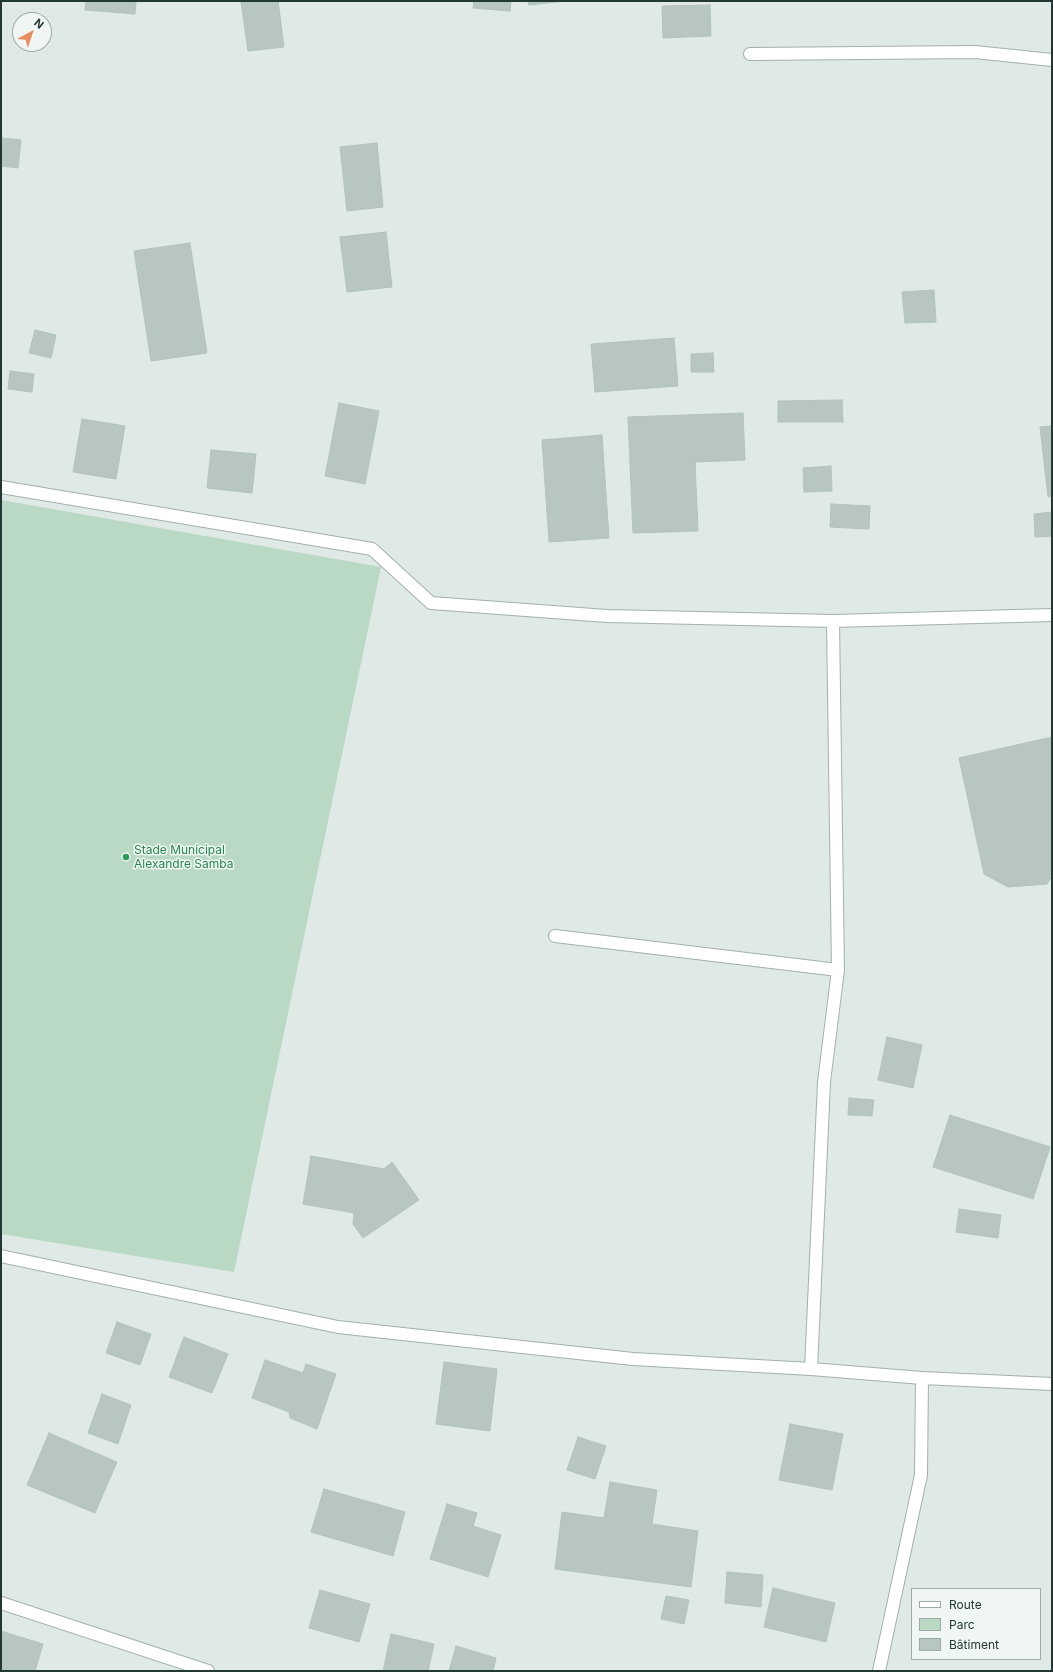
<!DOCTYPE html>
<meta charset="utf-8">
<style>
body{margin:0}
#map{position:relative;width:1053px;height:1672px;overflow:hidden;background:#dfe9e6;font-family:Inter,sans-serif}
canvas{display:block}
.frame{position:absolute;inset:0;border:2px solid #223834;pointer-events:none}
.legend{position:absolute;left:911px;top:1588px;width:130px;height:72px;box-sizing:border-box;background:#eff6f3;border:1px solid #9daaa7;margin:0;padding:5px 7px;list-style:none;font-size:12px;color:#223834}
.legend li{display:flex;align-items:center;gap:8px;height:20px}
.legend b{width:20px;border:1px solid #9daaa7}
.north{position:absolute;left:12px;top:12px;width:40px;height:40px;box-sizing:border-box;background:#eff6f3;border:1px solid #9daaa7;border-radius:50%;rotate:40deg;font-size:11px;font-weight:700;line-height:16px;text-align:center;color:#223834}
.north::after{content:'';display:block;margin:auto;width:14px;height:18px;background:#e78e60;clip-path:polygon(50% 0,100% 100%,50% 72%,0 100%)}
</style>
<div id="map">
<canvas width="1053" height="1672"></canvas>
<div class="frame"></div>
<ul class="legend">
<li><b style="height:5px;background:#fff"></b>Route</li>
<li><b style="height:11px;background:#b9d9c5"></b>Parc</li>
<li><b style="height:11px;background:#b8c6c2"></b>Bâtiment</li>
</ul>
<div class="north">N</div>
</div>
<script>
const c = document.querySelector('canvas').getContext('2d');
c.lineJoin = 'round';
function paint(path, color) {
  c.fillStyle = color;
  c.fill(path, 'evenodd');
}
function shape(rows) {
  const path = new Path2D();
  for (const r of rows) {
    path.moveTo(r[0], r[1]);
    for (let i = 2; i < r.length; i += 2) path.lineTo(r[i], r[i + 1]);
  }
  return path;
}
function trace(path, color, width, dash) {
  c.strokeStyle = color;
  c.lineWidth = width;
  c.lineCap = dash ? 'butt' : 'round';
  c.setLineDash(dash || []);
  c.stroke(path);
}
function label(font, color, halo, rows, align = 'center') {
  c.font = font + ' Inter,sans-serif';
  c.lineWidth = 3;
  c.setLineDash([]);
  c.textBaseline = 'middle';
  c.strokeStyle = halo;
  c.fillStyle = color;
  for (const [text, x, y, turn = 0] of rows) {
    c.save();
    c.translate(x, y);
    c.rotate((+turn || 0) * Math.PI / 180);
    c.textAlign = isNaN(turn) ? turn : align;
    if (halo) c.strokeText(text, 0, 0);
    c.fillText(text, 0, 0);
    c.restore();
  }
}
paint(shape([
 [1,500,381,567,234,1272,1,1234]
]), '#b9d9c5');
const building = shape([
 [86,1,136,1,135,14,85,10,86,1],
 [241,1,278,1,284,47,248,51,241,1],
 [474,1,511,1,510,11,473,8,474,1],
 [528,1,565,1,529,5,528,1],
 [710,5,711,36,663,38,662,6,710,5],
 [1,138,21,140,18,168,1,166,1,138],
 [377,143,383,207,347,211,340,147,377,143],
 [386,232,392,287,347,292,340,237,386,232],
 [190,243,207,353,151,361,134,251,190,243],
 [934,290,936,322,905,323,902,292,934,290],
 [35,330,56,335,51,358,29,353,35,330],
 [674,338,678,386,595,392,591,344,674,338],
 [713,353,714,372,691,372,691,354,713,353],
 [10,371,34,374,32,392,8,389,10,371],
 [842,400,843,422,778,422,778,401,842,400],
 [339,403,379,411,365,484,325,476,339,403],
 [743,413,745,460,695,462,698,531,633,533,628,417,743,413],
 [82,419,125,426,116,479,73,472,82,419],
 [1052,426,1052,496,1048,497,1040,427,1052,426],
 [602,435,609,538,549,542,542,440,602,435],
 [211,450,256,454,252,493,207,488,211,450],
 [831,466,832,491,804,492,803,468,831,466],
 [831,504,870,506,869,529,830,527,831,504],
 [1052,512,1052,536,1035,537,1034,514,1052,512],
 [1052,737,1052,876,1047,884,1008,887,984,874,959,758,1052,737],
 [887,1037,922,1045,913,1088,878,1080,887,1037],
 [849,1098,874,1100,872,1116,848,1115,849,1098],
 [950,1115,1050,1147,1033,1199,933,1167,950,1115],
 [311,1156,384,1169,392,1162,419,1200,363,1238,353,1224,354,1213,303,1204,311,1156],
 [959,1209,1001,1215,998,1238,956,1232,959,1209],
 [117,1322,151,1334,140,1365,106,1353,117,1322],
 [184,1337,228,1354,212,1393,169,1377,184,1337],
 [265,1360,303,1373,306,1364,336,1374,317,1429,290,1418,289,1412,252,1398,265,1360],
 [444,1362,497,1369,490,1431,436,1424,444,1362],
 [102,1394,131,1405,118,1444,88,1433,102,1394],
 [790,1424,843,1434,832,1490,779,1480,790,1424],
 [49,1433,117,1462,95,1513,27,1485,49,1433],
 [578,1437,606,1446,595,1479,567,1470,578,1437],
 [610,1482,657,1490,652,1524,698,1531,691,1587,555,1569,562,1512,604,1518,610,1482],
 [324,1489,405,1512,393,1556,311,1532,324,1489],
 [447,1504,477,1513,473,1526,501,1535,488,1577,430,1559,447,1504],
 [727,1572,763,1575,761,1607,725,1603,727,1572],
 [773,1588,835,1603,826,1642,764,1627,773,1588],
 [320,1590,370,1604,359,1642,309,1628,320,1590],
 [666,1596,689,1600,684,1624,661,1619,666,1596],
 [1,1631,43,1644,35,1671,1,1671,1,1631],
 [391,1634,434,1644,428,1671,383,1671,391,1634],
 [456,1646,496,1658,493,1671,449,1671,456,1646]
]);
paint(building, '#b8c6c2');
trace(building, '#b2c2bd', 1);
const street = shape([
 [750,54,975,52,1052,60],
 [1,487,372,549,431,603,607,616,833,621,1052,615],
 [555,936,838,970],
 [1,1256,338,1327,633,1359,811,1369,922,1378,1052,1384],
 [811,1369,824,1082,838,970,833,621],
 [1,1603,208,1671],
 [879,1671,921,1475,922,1378]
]);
trace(street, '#a3b0ad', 14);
trace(street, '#fff', 12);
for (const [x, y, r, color] of [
 [126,857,4,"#2e9e5b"]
]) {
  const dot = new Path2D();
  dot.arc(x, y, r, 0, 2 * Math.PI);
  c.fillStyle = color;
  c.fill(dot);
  trace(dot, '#eff6f3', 1.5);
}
label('12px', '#27864d', '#eff6f3', [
 ["Stade Municipal",134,850],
 ["Alexandre Samba",134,864]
], 'left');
</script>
